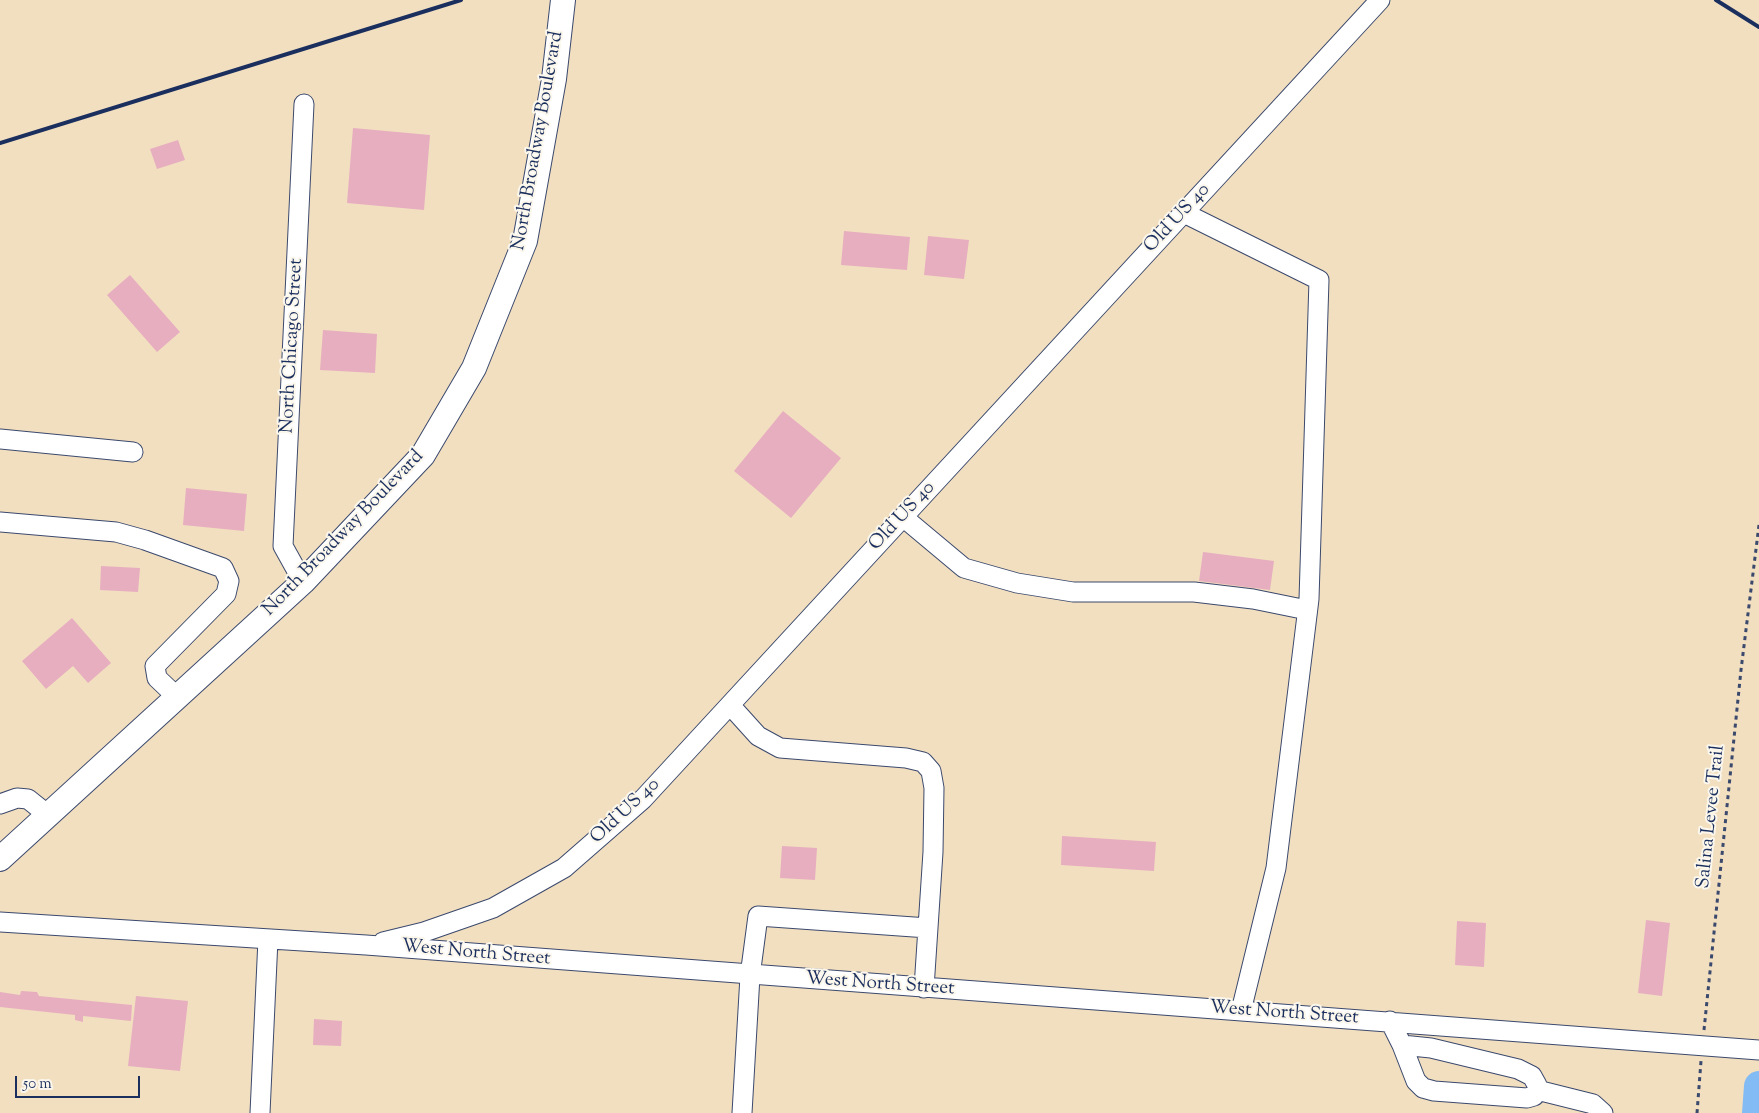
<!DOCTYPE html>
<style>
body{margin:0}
#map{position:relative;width:1759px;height:1113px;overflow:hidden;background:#f2dfc0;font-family:"Sorts Mill Goudy",serif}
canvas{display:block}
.scale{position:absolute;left:15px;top:1076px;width:125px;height:22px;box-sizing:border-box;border:2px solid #1b2f5e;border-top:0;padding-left:6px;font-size:15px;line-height:18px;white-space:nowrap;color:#1b2f5e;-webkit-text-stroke:4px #fbf7ec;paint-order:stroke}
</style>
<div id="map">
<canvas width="1759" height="1113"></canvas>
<div class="scale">50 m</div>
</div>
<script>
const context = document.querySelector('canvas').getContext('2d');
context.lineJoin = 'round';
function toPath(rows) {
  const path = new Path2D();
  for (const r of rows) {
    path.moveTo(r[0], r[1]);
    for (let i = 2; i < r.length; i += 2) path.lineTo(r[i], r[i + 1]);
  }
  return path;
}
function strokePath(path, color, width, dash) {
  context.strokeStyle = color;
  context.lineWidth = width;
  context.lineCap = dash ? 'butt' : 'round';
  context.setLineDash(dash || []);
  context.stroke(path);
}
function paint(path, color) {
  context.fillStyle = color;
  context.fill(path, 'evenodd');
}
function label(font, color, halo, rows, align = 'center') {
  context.font = font + ' "Sorts Mill Goudy",serif';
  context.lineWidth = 4;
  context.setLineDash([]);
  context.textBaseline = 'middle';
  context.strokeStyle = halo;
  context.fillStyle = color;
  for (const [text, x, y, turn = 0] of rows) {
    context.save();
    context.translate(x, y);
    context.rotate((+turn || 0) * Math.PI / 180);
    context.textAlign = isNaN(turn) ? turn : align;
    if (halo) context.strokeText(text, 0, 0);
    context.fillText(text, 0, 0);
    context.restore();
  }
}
strokePath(toPath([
 [1757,1113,1759,1086]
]), '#83bbf4', 30);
paint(toPath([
 [353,128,430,135,424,210,347,203],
 [178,140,185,160,157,169,150,149],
 [844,231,910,237,907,270,841,265],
 [928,236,969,240,964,279,924,275],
 [130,275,180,332,157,352,107,295],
 [323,330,377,334,375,373,320,370],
 [783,411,841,458,791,518,734,471],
 [186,488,247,494,244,531,183,525],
 [1203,552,1274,561,1270,590,1199,581],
 [101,566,140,568,138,592,100,590],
 [72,618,111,663,88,683,73,666,46,689,22,661],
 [1062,836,1156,842,1154,871,1061,865],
 [782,846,817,848,815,880,780,878],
 [1646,920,1670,923,1662,996,1638,993],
 [1457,921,1486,923,1484,967,1455,965],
 [21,991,37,992,39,996,132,1005,131,1021,83,1016,83,1022,75,1020,75,1015,0,1007,0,992,20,995],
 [136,996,188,1001,180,1071,128,1066],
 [314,1019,342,1021,341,1046,313,1045]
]), '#e7aebf');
const minor = toPath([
 [1184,213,1319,280,1309,599,1276,868,1241,1011],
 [0,439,133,452],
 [903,517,964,568,1017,583,1073,592,1194,592,1253,599,1307,610],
 [0,522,116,532,145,540,223,568,229,581,226,594,155,666,157,678,177,697],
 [303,582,283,546,304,104],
 [730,705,758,736,780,748,906,758,923,762,931,771,934,788,933,852,924,988],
 [0,804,17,798,28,799,48,815],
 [0,922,366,945,1759,1050],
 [383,942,424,932,493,908,564,868,643,799,1380,0],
 [1390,1021,1402,1045,1416,1081,1423,1088,1434,1091,1527,1098,1534,1096,1537,1090,1537,1085,1532,1076,1518,1069,1431,1048,1402,1045],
 [1537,1090,1593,1104,1603,1113],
 [260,1113,268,939],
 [742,1113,750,976,758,916,928,928]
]);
const major = toPath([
 [0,859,303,582,423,455,474,368,525,241,554,79,563,0]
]);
strokePath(minor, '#3b496d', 21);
strokePath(major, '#3b496d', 26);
strokePath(toPath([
 [1704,1030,1741,670,1759,525],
 [1697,1113,1701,1061]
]), '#3b496d', 3, [4, 4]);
strokePath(minor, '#fff', 19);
strokePath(major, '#fff', 24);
strokePath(toPath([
 [1716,0,1759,27],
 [0,143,461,0]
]), '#1b2f5e', 4);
label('19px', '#1b2f5e', '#fbf7ec', [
 ["North Broadway Boulevard",539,141,-80],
 ["Old US 40",1178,219,-47],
 ["North Chicago Street",293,346,-87],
 ["Old US 40",903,517,-47],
 ["North Broadway Boulevard",344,534,-46],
 ["Old US 40",626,812,-43],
 ["Salina Levee Trail",1712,817,-84],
 ["West North Street",476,954,5],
 ["West North Street",880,985,4],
 ["West North Street",1284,1014,4]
]);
</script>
